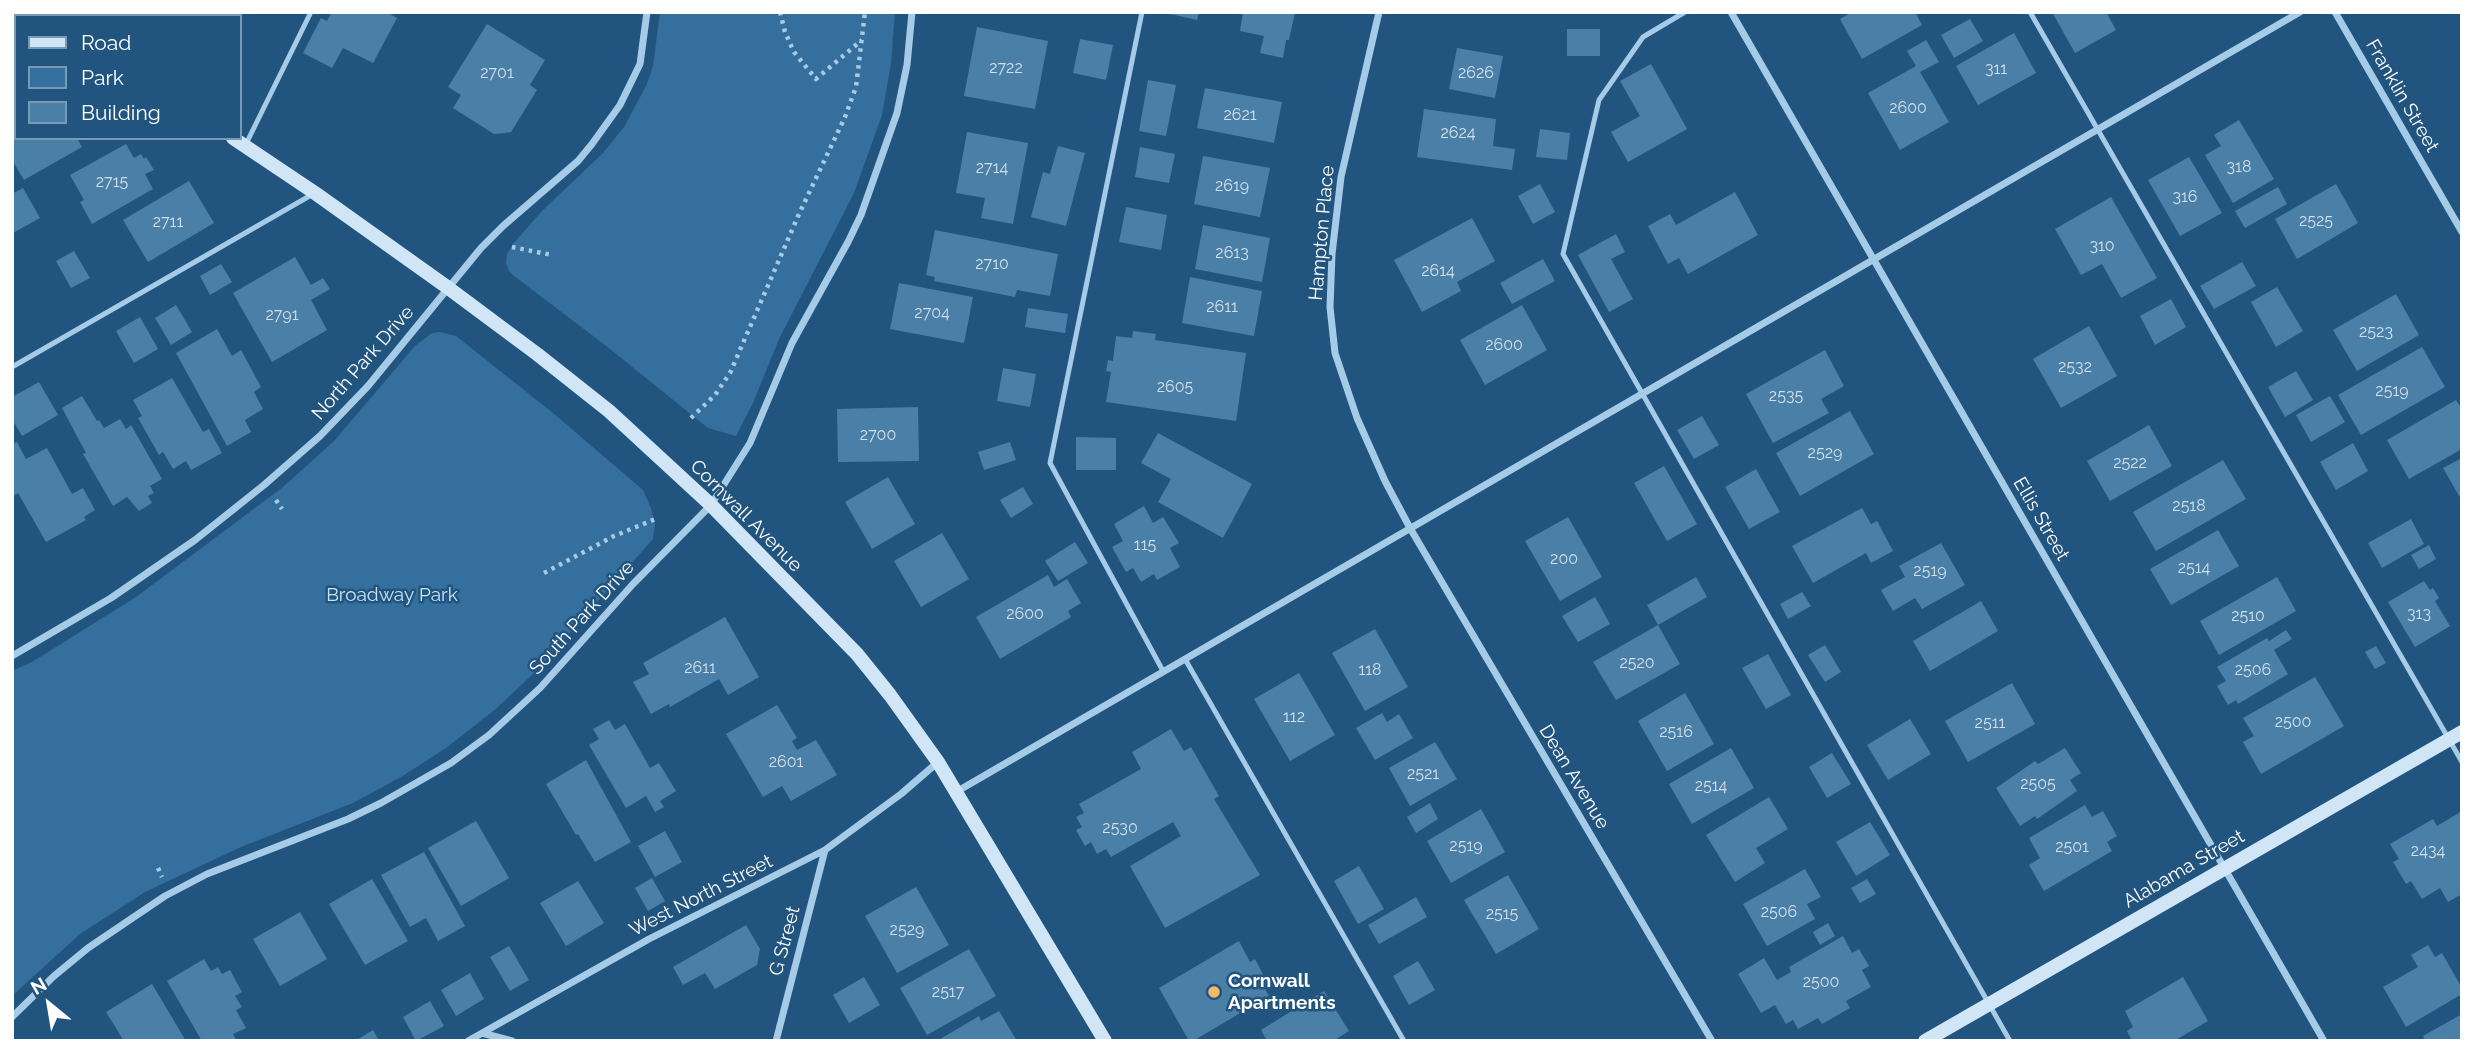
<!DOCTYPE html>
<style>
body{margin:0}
#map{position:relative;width:2474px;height:1053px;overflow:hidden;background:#21557f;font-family:Raleway,sans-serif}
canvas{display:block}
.frame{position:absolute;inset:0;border:14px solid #fff;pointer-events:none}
.legend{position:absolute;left:14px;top:14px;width:228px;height:126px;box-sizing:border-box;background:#21557f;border:2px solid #7a99b2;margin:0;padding:9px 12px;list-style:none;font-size:21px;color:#fff}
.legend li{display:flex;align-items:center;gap:14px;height:35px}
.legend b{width:35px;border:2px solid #7a99b2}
.north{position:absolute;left:14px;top:969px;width:70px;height:70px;-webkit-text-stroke:5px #21557f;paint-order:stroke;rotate:330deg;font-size:19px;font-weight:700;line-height:28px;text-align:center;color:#fff}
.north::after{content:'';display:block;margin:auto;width:24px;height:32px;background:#fff;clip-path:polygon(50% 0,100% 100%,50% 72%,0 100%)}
</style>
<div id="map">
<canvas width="2474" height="1053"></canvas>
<div class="frame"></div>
<ul class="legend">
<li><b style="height:9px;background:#d0e5f6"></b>Road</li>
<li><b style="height:19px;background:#356f9d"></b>Park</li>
<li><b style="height:19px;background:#4a7fa8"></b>Building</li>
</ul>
<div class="north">N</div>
</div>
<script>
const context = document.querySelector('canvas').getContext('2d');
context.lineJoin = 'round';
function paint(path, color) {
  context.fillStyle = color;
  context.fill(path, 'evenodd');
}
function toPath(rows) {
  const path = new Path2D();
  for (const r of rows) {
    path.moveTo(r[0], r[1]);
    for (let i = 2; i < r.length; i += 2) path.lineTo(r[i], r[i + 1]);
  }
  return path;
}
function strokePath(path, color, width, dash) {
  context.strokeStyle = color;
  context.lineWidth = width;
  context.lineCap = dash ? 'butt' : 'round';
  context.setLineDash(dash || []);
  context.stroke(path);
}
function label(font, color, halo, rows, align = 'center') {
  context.font = font + ' Raleway,sans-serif';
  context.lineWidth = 5;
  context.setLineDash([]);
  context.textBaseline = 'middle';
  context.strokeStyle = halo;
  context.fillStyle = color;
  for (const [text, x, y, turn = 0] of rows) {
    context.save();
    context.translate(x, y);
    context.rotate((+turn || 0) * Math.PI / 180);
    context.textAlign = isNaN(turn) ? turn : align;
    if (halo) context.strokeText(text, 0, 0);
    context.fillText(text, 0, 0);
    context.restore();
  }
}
paint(toPath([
 [660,12,895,12,891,63,882,115,854,193,779,339,753,403,736,436,708,428,605,345,514,276,509,271,506,263,507,254,513,244,541,212,603,153,624,127,646,86,653,66],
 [440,332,456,336,553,413,643,490,651,508,655,524,653,539,536,671,497,708,446,748,401,777,353,803,241,847,145,892,80,934,12,996,12,671,32,662,136,597,283,487,334,441,415,346,432,333]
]), '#356f9d');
paint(toPath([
 [332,12,386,12,397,18,373,63,343,48,332,68,303,53,321,18,327,21],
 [1162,12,1199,12,1197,20],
 [1243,12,1295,12,1289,40,1286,40,1283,58,1260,53,1264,36,1240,31],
 [1852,12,1915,12,1922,25,1862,59,1840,19],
 [2052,12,2106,12,2116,30,2075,53],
 [1970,19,1983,41,1954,58,1941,35],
 [487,24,545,60,530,85,537,90,511,132,505,133,494,134,453,108,461,95,448,87],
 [977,27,1048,41,1035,109,964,96],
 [1567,29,1600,29,1600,56,1567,56],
 [2014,33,2036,73,1978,105,1956,66],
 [1080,39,1113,45,1106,80,1073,73],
 [1926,40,1939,62,1920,72,1949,122,1900,150,1868,93,1916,66,1907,51],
 [1457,48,1503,56,1495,98,1449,89],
 [1651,64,1687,129,1628,162,1611,132,1640,116,1620,81],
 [1148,80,1176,85,1166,136,1139,131],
 [1205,88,1282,102,1274,143,1197,128],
 [1424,109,1496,119,1493,146,1515,149,1512,170,1417,157],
 [2239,120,2274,179,2233,203,2205,155,2221,146,2214,135],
 [16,128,16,138,77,138,82,147,24,180,12,160,12,130],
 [1540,129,1570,133,1567,160,1536,157],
 [967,132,1028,143,1013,224,981,218,985,198,956,193],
 [126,144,134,158,141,154,144,159,146,157,154,170,145,174,153,189,92,224,80,202,84,200,70,175],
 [1058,146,1085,153,1066,226,1031,217,1043,172,1050,174],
 [1140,147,1175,154,1169,183,1135,177],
 [1203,156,1270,168,1260,217,1194,204],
 [2189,157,2222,213,2180,236,2148,180],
 [189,181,214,223,148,262,123,220],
 [1540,184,1555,212,1533,224,1518,196],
 [2336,184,2358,223,2297,259,2275,219],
 [2278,187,2287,204,2245,228,2235,211],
 [23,188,40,218,13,233,12,194],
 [1735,192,1758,235,1688,274,1679,258,1668,264,1648,226,1670,214,1676,225],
 [2111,197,2157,278,2121,298,2102,264,2081,275,2055,229],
 [1126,207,1167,215,1161,250,1119,242],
 [1472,218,1495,261,1457,282,1461,291,1422,312,1394,260],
 [1203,225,1270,238,1262,282,1195,269],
 [935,230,1058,254,1050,296,1017,290,1015,297,934,281,935,277,926,275],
 [1616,234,1625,252,1611,259,1633,299,1609,312,1578,255],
 [74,251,90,278,71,288,56,261],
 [295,257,311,285,323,278,330,289,311,300,327,330,272,362,233,293],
 [1543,259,1555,281,1512,304,1500,283],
 [2242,262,2256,286,2214,309,2200,286],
 [221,264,232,282,210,295,200,276],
 [1190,277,1262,291,1254,336,1182,323],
 [899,283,973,297,964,343,890,329],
 [2277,287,2303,331,2276,347,2251,302],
 [2396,294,2419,335,2357,371,2333,330],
 [2171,299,2186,327,2155,345,2140,316],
 [176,305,192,332,171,345,155,318],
 [1522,305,1547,350,1485,385,1460,340],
 [1028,308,1068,314,1065,333,1025,327],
 [140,317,158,349,134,363,116,331],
 [2089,326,2117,376,2061,408,2033,359],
 [217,329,232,356,241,350,261,387,254,392,263,409,245,420,251,432,227,446,176,353],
 [1133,331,1156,334,1155,340,1246,353,1236,421,1106,402,1111,372,1106,371,1108,360,1113,361,1116,336,1132,338],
 [2422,347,2445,387,2361,435,2338,395],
 [1825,350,1844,386,1821,399,1829,413,1773,443,1746,394],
 [1003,368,1036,374,1030,407,997,401],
 [2296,371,2313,400,2285,417,2268,387],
 [172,378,203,432,209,429,222,453,191,470,186,461,173,469,163,452,159,455,138,418,142,416,133,400],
 [39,382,58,415,22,436,12,419,12,397],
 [82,396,97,421,99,420,104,428,120,419,126,429,131,425,162,479,150,486,154,493,148,496,152,503,139,511,127,497,113,506,83,454,86,453,62,408],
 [2330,396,2345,422,2311,442,2296,415],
 [2456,400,2462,409,2462,449,2409,479,2387,440],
 [918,407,919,461,838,462,837,409],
 [1850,411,1874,454,1800,496,1776,453],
 [1702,416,1719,445,1694,459,1677,430],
 [2149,425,2172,466,2110,501,2087,461],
 [1158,433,1252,484,1223,538,1158,502,1171,479,1141,463],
 [1076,437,1116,438,1116,470,1076,470],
 [17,442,26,459,47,448,72,494,83,488,95,510,84,517,86,520,46,542,18,493,12,497,12,444],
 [1010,442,1016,460,984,470,978,452],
 [2353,443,2368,471,2336,490,2320,462],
 [2462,458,2462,501,2443,468],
 [2223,460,2246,499,2156,551,2133,512],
 [1664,466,1697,524,1667,541,1634,483],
 [1756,469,1780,512,1749,529,1725,487],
 [888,477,915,524,872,549,845,502],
 [1023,487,1033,504,1011,518,1000,500],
 [1144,506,1153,523,1163,517,1179,543,1170,548,1180,567,1157,580,1154,574,1141,582,1133,568,1126,572,1112,547,1123,541,1114,524],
 [1862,508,1871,524,1877,521,1893,551,1871,563,1866,553,1813,583,1792,546],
 [1568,517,1602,577,1560,601,1525,541],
 [2411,519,2424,544,2382,568,2368,543],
 [2218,530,2239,566,2171,605,2150,569],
 [942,533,969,579,921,607,894,561],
 [1075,542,1088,563,1058,581,1045,561],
 [1941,543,1965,585,1922,609,1915,598,1893,611,1881,590,1905,577,1899,566],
 [2429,545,2436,559,2419,569,2411,555],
 [1048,575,1054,587,1067,579,1081,603,1068,611,1071,617,1000,659,976,617],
 [1696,577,1707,597,1658,625,1647,605],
 [2277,577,2296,611,2219,655,2200,621],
 [2424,581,2430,590,2433,588,2439,598,2435,601,2450,626,2415,647,2388,602],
 [1802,592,1811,606,1788,619,1780,604],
 [1595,597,1610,624,1578,642,1562,616],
 [1981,601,1998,631,1930,671,1913,641],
 [725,617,759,677,728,695,719,679,670,707,669,704,651,714,633,682,649,674,643,663],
 [1658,625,1680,664,1616,700,1593,662],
 [1375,629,1408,687,1365,711,1332,653],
 [2286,630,2292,639,2274,650,2288,674,2238,704,2236,700,2228,705,2217,686,2226,681,2217,667,2267,638,2269,641],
 [1825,645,1841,672,1825,682,1808,655],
 [2376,646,2386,663,2375,669,2365,652],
 [1768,654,1791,695,1766,709,1742,668],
 [1299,673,1335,735,1290,761,1254,699],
 [2315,677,2344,726,2261,774,2243,742,2254,736,2243,718],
 [2012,683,2035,724,1968,762,1945,721],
 [1685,693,1714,744,1667,771,1638,721],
 [777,705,797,738,792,741,797,750,816,740,837,775,791,801,782,786,763,797,726,734],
 [1382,713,1387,722,1399,714,1413,738,1375,760,1356,728],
 [1910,719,1931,754,1888,780,1867,745],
 [609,720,615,730,625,724,650,768,659,763,676,791,660,801,664,807,655,812,646,796,626,808,589,745,599,739,593,729],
 [1171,729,1184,751,1191,747,1219,796,1214,799,1260,875,1165,928,1130,866,1181,836,1173,822,1111,857,1106,849,1097,854,1091,842,1085,846,1076,830,1082,827,1076,817,1084,813,1079,804,1141,769,1132,752],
 [1435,742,1457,779,1410,806,1389,768],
 [1731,748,1754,788,1692,824,1669,784],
 [2065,748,2081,773,2070,780,2077,791,2037,819,2035,816,2020,826,1996,788,2035,761,2038,764],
 [1832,753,1851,784,1827,798,1809,767],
 [586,760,631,842,595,862,578,834,576,835,546,784],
 [1769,797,1788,829,1756,848,1765,863,1735,882,1706,835],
 [1430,803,1438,819,1416,833,1407,817],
 [2085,805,2092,817,2103,811,2117,836,2107,842,2112,851,2044,891,2029,865,2040,858,2029,838],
 [1481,809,1505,852,1451,883,1427,841],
 [2462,811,2462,894,2448,902,2440,888,2422,899,2411,881,2406,884,2393,862,2399,859,2390,844,2433,819,2437,826],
 [476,821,509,878,461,906,428,848],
 [1870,822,1890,855,1856,876,1836,842],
 [665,831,682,862,655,877,638,846],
 [424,852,465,926,438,941,426,918,410,927,381,875],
 [1359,866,1384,909,1358,924,1334,881],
 [1805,869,1821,897,1807,904,1815,919,1767,946,1743,904],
 [1508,875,1539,929,1496,954,1464,900],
 [652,878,665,901,648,911,635,888],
 [372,879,408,941,365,965,329,904],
 [1867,879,1876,894,1860,903,1851,888],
 [578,881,604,923,566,946,540,903],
 [916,887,949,945,897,973,865,916],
 [1416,897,1427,917,1379,944,1368,925],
 [300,912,327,959,280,986,253,939],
 [1828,923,1835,936,1820,945,1813,932],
 [746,925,760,949,757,965,715,989,705,973,683,985,673,967],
 [1843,936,1852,953,1859,949,1869,966,1862,970,1871,987,1846,1001,1850,1008,1822,1024,1818,1018,1798,1029,1793,1020,1786,1024,1775,1005,1761,1013,1738,974,1764,958,1777,980,1791,972,1789,967],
 [1239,941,1250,962,1255,959,1268,984,1264,987,1269,996,1193,1041,1189,1041,1159,988],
 [2428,945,2435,957,2442,953,2462,988,2462,994,2406,1027,2383,987,2418,967,2411,955],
 [509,946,529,980,510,991,490,957],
 [969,949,996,996,927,1035,900,988],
 [204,959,211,971,218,967,222,974,230,970,242,992,235,996,242,1007,236,1010,246,1028,233,1034,237,1041,202,1041,167,981],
 [1418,961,1435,990,1409,1005,1393,976],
 [470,973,484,999,456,1016,441,990],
 [864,977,880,1005,849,1023,833,995],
 [2183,977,2208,1021,2174,1041,2132,1041,2127,1031,2133,1027,2125,1011],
 [152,984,186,1041,124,1041,106,1012],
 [1324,991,1349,1031,1333,1041,1267,1041,1261,1030],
 [430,1001,444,1026,416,1041,403,1017],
 [999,1011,1017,1041,937,1041,979,1016,981,1021],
 [2462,1014,2462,1041,2425,1041,2423,1036],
 [373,1030,379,1041,355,1041]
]), '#4a7fa8');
strokePath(toPath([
 [780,12,785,32,794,52,816,79,862,40],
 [512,247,552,255],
 [691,418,715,395,730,373,799,214,845,117,856,87,865,12],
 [276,500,282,509],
 [544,573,614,536,658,518],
 [158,868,162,877]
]), '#a6cbe7', 4.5, [3.5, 5]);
strokePath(toPath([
 [1142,12,1050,463,1163,671],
 [1685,12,1643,37,1599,100,1563,254,2010,1041],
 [2030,12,2462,762],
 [245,146,311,12],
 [12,367,313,194],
 [1185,659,1404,1041]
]), '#a6cbe7', 5);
strokePath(toPath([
 [1379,12,1341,177,1332,254,1330,307,1335,353,1357,418,1385,481,1410,528,1712,1041],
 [1731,12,2324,1041],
 [2335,12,2462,232],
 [12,656,111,598,195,540,264,485,320,436,368,386,481,248,503,226,578,161,592,144,620,105,640,64,647,12],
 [956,792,2300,12],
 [12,1017,54,976,88,948,165,896,207,874,348,819,381,803,451,763,489,735,540,688,633,584,711,505,750,443,792,343,848,242,861,215,897,113,907,65,912,12],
 [482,1033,512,1041],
 [468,1041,649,939,825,850,901,794,938,762],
 [776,1041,825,850]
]), '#a6cbe7', 7);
strokePath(toPath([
 [27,12,33,16],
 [233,138,315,193,447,287,537,354,609,411,711,505,857,654,890,695,938,762,1105,1041],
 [1925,1041,2462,732]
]), '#d0e5f6', 14);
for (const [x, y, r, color] of [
 [1214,992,7,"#f3bb68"]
]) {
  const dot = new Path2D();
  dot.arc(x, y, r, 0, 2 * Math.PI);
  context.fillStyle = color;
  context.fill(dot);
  strokePath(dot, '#21557f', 2.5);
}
label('16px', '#d2dfe9', null, [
 ["2722",1006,68],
 ["311",1996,69],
 ["2701",497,73],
 ["2626",1476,73],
 ["2600",1908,108],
 ["2621",1240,115],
 ["2624",1458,133],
 ["318",2239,167],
 ["2714",992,168],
 ["2715",112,182],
 ["2619",1232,186],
 ["316",2185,197],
 ["2525",2316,221],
 ["2711",168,222],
 ["310",2102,246],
 ["2613",1232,253],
 ["2710",992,264],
 ["2614",1438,271],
 ["2611",1222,307],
 ["2704",932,313],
 ["2791",282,315],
 ["2523",2376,332],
 ["2600",1504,345],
 ["2532",2075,367],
 ["2605",1175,387],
 ["2519",2392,391],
 ["2535",1786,396],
 ["2700",878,435],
 ["2529",1825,453],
 ["2522",2130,463],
 ["2518",2189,506],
 ["115",1145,545],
 ["200",1564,559],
 ["2514",2194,568],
 ["2519",1930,571],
 ["2600",1025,614],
 ["313",2419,614],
 ["2510",2248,616],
 ["2520",1637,663],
 ["2611",700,668],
 ["118",1370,670],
 ["2506",2253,670],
 ["112",1294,717],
 ["2500",2293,722],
 ["2511",1990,723],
 ["2516",1676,732],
 ["2601",786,762],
 ["2521",1423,774],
 ["2505",2038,784],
 ["2514",1711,786],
 ["2530",1120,828],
 ["2519",1466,846],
 ["2501",2072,847],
 ["2434",2428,851],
 ["2506",1779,912],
 ["2515",1502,914],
 ["2529",907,930],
 ["2500",1821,982],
 ["2517",948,992]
]);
label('19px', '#fff', '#21557f', [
 ["Franklin Street",2402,96,60],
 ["Hampton Place",1322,233,-85],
 ["North Park Drive",363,363,-49],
 ["Cornwall Avenue",746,516,45],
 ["Ellis Street",2041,519,60],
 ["South Park Drive",582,618,-48],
 ["Dean Avenue",1574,777,59],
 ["Alabama Street",2184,869,-30],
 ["West North Street",701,896,-27],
 ["G Street",785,941,-75]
]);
label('19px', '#cae3f5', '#21557f', [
 ["Broadway Park",392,595]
]);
label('bold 19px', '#fff', '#21557f', [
 ["Cornwall",1228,981],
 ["Apartments",1228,1003]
], 'left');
</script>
